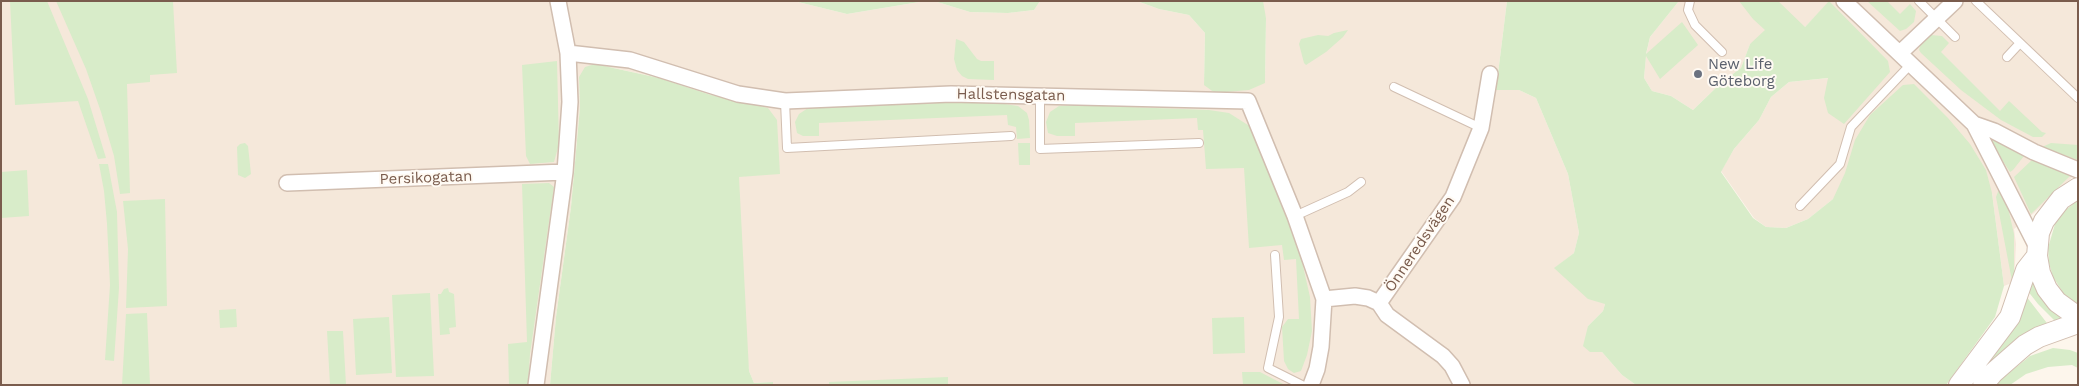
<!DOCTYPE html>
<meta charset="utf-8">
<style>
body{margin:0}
#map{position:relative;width:2079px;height:386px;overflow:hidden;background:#fdf6ec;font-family:"Work Sans",sans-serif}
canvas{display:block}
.frame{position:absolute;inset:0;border:2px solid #7a5c4d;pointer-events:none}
</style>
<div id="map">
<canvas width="2079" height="386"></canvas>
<div class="frame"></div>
</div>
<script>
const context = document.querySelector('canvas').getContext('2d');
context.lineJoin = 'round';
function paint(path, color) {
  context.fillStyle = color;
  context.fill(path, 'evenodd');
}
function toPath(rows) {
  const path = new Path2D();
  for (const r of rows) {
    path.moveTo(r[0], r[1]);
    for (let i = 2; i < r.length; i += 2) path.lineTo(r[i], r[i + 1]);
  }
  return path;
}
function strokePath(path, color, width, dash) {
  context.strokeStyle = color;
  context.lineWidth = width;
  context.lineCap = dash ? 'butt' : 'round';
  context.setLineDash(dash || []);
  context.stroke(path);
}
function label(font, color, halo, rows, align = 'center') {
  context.font = font + ' "Work Sans",sans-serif';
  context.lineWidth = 4;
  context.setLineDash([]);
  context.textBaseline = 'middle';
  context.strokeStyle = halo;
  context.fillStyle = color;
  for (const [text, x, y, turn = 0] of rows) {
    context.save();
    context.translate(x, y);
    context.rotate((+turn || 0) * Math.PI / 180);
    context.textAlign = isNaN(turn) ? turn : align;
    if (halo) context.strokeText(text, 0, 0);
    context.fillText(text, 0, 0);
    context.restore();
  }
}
paint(toPath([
 [1,1,794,1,847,14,925,1,934,1,970,12,1008,13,1034,10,1040,1,1137,1,1159,9,1189,15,1205,33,1204,85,1265,83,1266,18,1262,6,1263,1,1507,1,1496,90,1519,90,1536,98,1568,174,1579,233,1574,253,1555,268,1605,304,1603,311,1588,326,1590,352,1602,352,1622,375,1636,385,773,385,773,382,754,383,749,371,711,95,659,78,614,68,579,77,580,107,571,207,556,317,550,385,1,385],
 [1679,1,2078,1,2078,172,2034,213,2014,229,2016,244,2014,282,2004,286,1992,193,1833,199,1808,219,1786,228,1766,227,1754,218,1721,171,1734,149,1759,120,1771,97,1789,82,1829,78,1829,2,1805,27,1750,44,1741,68,1722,82,1693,110,1671,96,1652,91,1644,78,1646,55,1650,37]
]), '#f5e8da');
paint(toPath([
 [10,1,47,1,88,99,106,158,98,159,78,101,15,105],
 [56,1,173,1,177,73,150,75,150,82,127,84,130,193,120,194,114,156,101,112,86,69],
 [794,1,925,1,847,14],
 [934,1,1040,1,1034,10,1008,13,970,12],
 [1137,1,1263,1,1266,18,1265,83,1249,90,1215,93,1204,85,1205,33,1189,15,1159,9],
 [1507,1,1679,1,1650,37,1646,54,1682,22,1698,45,1660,79,1646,56,1644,78,1652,91,1671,96,1693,110,1722,82,1741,68,1750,44,1765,30,1753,19,1739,1,1778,1,1805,27,1829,1,1888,61,1890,72,1844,124,1828,113,1824,98,1828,78,1789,82,1771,97,1759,120,1734,149,1721,172,1753,218,1766,227,1786,228,1808,219,1833,199,1845,173,1855,140,1870,115,1903,85,1914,84,1948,118,1970,144,1986,170,1992,193,2004,286,1995,317,1946,385,1636,385,1622,375,1602,352,1590,352,1583,346,1588,326,1603,311,1605,304,1588,299,1554,268,1574,253,1579,233,1568,174,1536,98,1519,90,1496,90],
 [1867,1,1887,1,1900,14,1910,4,1916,11,1914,22,1906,29,1900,31],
 [1348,30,1343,37,1326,52,1306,65,1304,63,1299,44,1301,39,1318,35,1328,36,1334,33],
 [1931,35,1942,36,1949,43,1941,52,2000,111,2009,101,2042,132,2046,133,2042,137,2033,137,2001,120,1961,90,1921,53,1919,50,1921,42],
 [956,39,964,42,977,59,981,61,994,61,994,80,968,79,962,76,957,70,954,59],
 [557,61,559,144,554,162,530,164,526,156,522,65],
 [595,64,659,78,711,95,768,108,777,120,780,174,739,177,749,371,754,383,773,382,773,385,550,385,556,317,571,207,580,107,579,77,585,67],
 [985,101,1018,106,1027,113,1029,120,1030,138,1017,139,1016,127,1008,125,1007,115,819,123,819,136,803,136,797,133,795,122,799,114,808,108],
 [1075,105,1209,110,1229,113,1251,127,1262,148,1301,257,1310,297,1312,331,1307,355,1301,371,1294,373,1288,369,1284,361,1282,327,1288,319,1299,319,1296,259,1284,260,1282,245,1249,248,1244,168,1206,169,1203,130,1198,130,1197,118,1075,123,1075,136,1057,136,1048,133,1046,122,1050,112,1059,106],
 [1985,133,2024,156,2013,170,2010,172],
 [245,143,248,146,251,174,245,178,238,175,237,147,240,144],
 [1018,143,1030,143,1030,165,1019,165],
 [2051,143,2078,145,2078,160,2042,147],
 [2032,160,2067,173,2070,176,2031,214,2014,177],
 [99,164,108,164,117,212,119,288,114,361,105,360,110,285,107,224,104,191],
 [27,170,29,216,1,218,1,172],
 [549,183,554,187,530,354,528,385,509,385,508,344,527,342,522,184],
 [1999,189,2001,189,2006,199,2014,234,2014,278,2012,281,1996,197],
 [165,199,167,306,126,308,128,249,123,201],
 [2078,200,2078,305,2064,294,2053,277,2049,263,2048,248,2055,224,2063,212],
 [2030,283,2033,283,2063,321,2055,321,2038,304,2027,290],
 [448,288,449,292,454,294,456,327,449,328,450,334,440,335,438,294,441,294,444,289],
 [430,293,434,376,396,377,392,295],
 [2026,296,2050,327,1992,361,1989,360],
 [236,309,237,327,220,328,219,310],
 [147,313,150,385,122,385,126,314],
 [389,317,392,373,356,375,353,319],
 [1244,317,1245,353,1213,354,1212,318],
 [327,331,343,331,346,385,330,385],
 [2053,348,2070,350,2078,353,2078,368,2072,365,2048,367,2026,374,2010,385,1994,385,2030,356],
 [1242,372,1260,372,1285,385,1243,385],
 [948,377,948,385,829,385,829,382]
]), '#d8ecc9');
const service = toPath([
 [1690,1,1688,10,1695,25,1722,52],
 [1919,1,1955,37],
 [1976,1,2078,98],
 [2007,57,2020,43],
 [1394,87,1481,128],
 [1040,96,1040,149,1199,143],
 [785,101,787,148,1011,136],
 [1800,206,1840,164,1851,127,1911,64],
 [1295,216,1348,192,1361,182],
 [1275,255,1279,317,1268,368,1302,385]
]);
const minor = toPath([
 [1844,1,1974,124,2037,247],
 [568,53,630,60,738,94,785,101,951,94,1248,101,1295,216,1324,299],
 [1900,53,1955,1],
 [1974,124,1994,131,2034,152,2078,170],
 [287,183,565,172],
 [1379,303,1387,315,1443,356,1452,366,1462,385],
 [536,385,565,172,570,102,568,53,558,1],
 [1311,385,1317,369,1321,347,1324,299,1355,296,1368,298,1379,303,1453,197,1481,128,1490,74]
]);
const tertiary = toPath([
 [2078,188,2061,199,2044,221,2039,233,2037,256,2040,273,2047,289,2057,302,2078,317],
 [1959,385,2010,317,2026,270,2037,256],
 [1983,385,1993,373,2025,345,2039,337,2078,323]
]);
strokePath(service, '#d1beb0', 10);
strokePath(minor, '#d1beb0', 18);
strokePath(tertiary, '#d1beb0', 22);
strokePath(service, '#fff', 8);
strokePath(minor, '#fff', 15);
strokePath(tertiary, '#fff', 20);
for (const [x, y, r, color] of [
 [1698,74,5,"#6b7280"]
]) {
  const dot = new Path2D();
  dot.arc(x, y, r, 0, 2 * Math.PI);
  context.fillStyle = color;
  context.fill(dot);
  strokePath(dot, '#fffaf3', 2);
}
label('15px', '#5b616d', '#fffaf3', [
 ["New Life",1708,65],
 ["Göteborg",1708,82]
], 'left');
label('15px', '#7a5c4d', '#fffaf3', [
 ["Hallstensgatan",1011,95,1],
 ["Persikogatan",426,178,-2],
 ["Önneredsvägen",1420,244,-56]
]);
</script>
